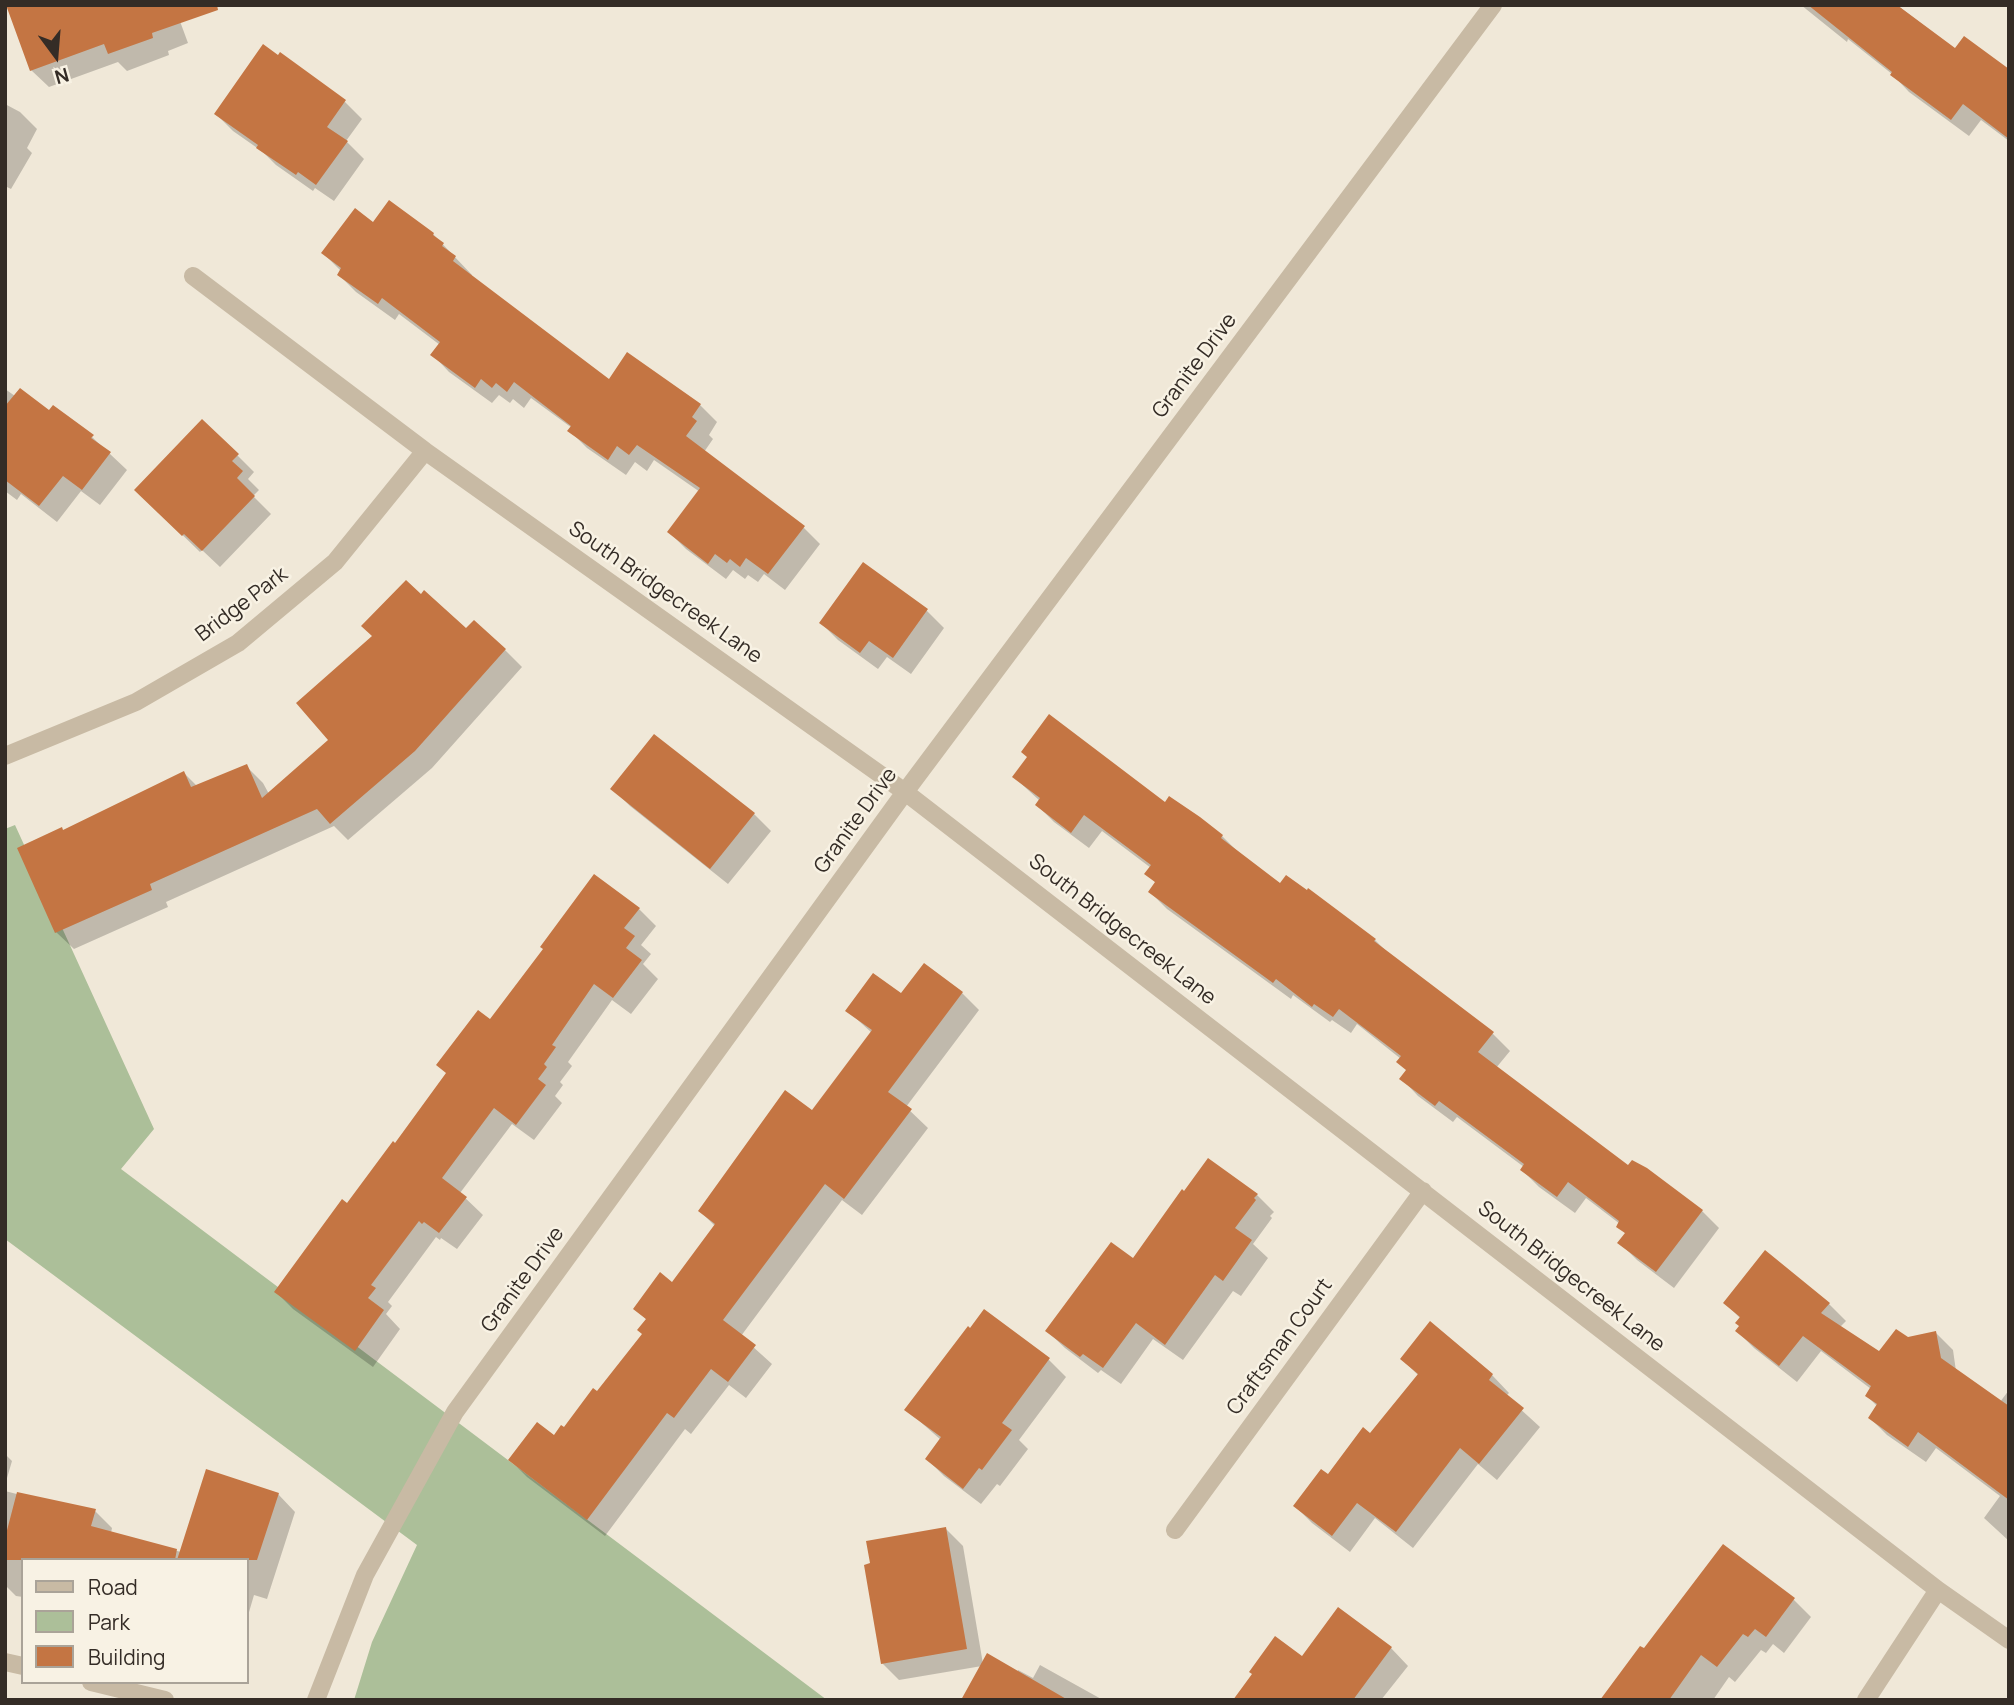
<!DOCTYPE html>
<style>
body{margin:0}
#map{position:relative;width:2014px;height:1705px;overflow:hidden;background:#f0e8d8;font-family:Manrope,sans-serif}
canvas{display:block}
.frame{position:absolute;inset:0;border:7px solid #342c26;pointer-events:none}
.legend{position:absolute;left:21px;top:1558px;width:228px;height:126px;box-sizing:border-box;background:#f8f2e4;border:2px solid #aaa398;margin:0;padding:9px 12px;list-style:none;font-size:21px;color:#342c26}
.legend li{display:flex;align-items:center;gap:14px;height:35px}
.legend b{width:35px;border:2px solid #aaa398}
.north{position:absolute;left:21px;top:21px;width:70px;height:70px;-webkit-text-stroke:5px #f8f2e4;paint-order:stroke;rotate:164deg;font-size:19px;font-weight:700;line-height:28px;text-align:center;color:#342c26}
.north::after{content:'';display:block;margin:auto;width:24px;height:32px;background:#342c26;clip-path:polygon(50% 0,100% 100%,50% 72%,0 100%)}
</style>
<div id="map">
<canvas width="2014" height="1705"></canvas>
<div class="frame"></div>
<ul class="legend">
<li><b style="height:9px;background:#c8baa4"></b>Road</li>
<li><b style="height:19px;background:#acbf99"></b>Park</li>
<li><b style="height:19px;background:#c47543"></b>Building</li>
</ul>
<div class="north">N</div>
</div>
<script>
const context = document.querySelector('canvas').getContext('2d');
context.lineJoin = 'round';
function paint(path, color) {
  context.fillStyle = color;
  context.fill(path, 'evenodd');
}
function toPath(rows) {
  const path = new Path2D();
  for (const r of rows) {
    path.moveTo(r[0], r[1]);
    for (let i = 2; i < r.length; i += 2) path.lineTo(r[i], r[i + 1]);
  }
  return path;
}
function strokePath(path, color, width, dash) {
  context.strokeStyle = color;
  context.lineWidth = width;
  context.lineCap = dash ? 'butt' : 'round';
  context.setLineDash(dash || []);
  context.stroke(path);
}
function label(font, color, halo, rows, align = 'center') {
  context.font = font + ' Manrope,sans-serif';
  context.lineWidth = 5;
  context.setLineDash([]);
  context.textBaseline = 'middle';
  context.strokeStyle = halo;
  context.fillStyle = color;
  for (const [text, x, y, turn = 0] of rows) {
    context.save();
    context.translate(x, y);
    context.rotate((+turn || 0) * Math.PI / 180);
    context.textAlign = isNaN(turn) ? turn : align;
    if (halo) context.strokeText(text, 0, 0);
    context.fillText(text, 0, 0);
    context.restore();
  }
}
paint(toPath([
 [15,825,154,1129,121,1169,827,1700,354,1700,372,1642,417,1545,5,1239,5,829]
]), '#acbf99');
paint(toPath([
 [174,5,188,43,168,51,169,55,127,71,118,62,49,87,31,70],
 [1801,5,1897,5,1956,50,2009,72,2009,141,1981,120,1969,136,1909,92,1892,74,1848,39,1847,42],
 [345,102,362,119,346,141,364,159,334,201,315,188,313,191,276,165,263,152,233,131,216,114],
 [5,104,20,112,37,129,27,148,32,153,11,189,5,186],
 [374,224,433,234,472,275,470,277,609,381,700,405,717,422,709,435,713,439,704,452,803,527,820,544,785,590,764,574,758,582,748,575,745,579,733,570,726,579,686,549,669,532,700,492,654,460,647,471,635,462,626,475,587,448,570,431,572,428,531,398,524,408,513,399,510,403,499,395,492,403,449,372,433,355,440,345,399,314,395,320,356,292,339,275,341,271,323,253],
 [5,389,15,396,50,412,92,437,127,470,100,505,81,491,57,522,21,494,17,500,5,491],
 [237,455,254,472,248,479,259,490,253,496,271,514,220,567,202,550,200,552,136,490],
 [864,564,927,611,944,628,911,674,887,657,878,669,838,640,821,623],
 [467,630,505,650,522,667,432,768,348,840,334,826,166,902,168,907,74,949,56,932,64,831,184,773,197,786,246,766,263,783,269,794],
 [1014,777,1165,804,1222,836,1239,853,1281,885,1375,940,1389,954,1493,1034,1510,1051,1496,1068,1628,1167,1702,1211,1719,1228,1674,1288,1637,1260,1620,1243,1626,1234,1618,1226,1620,1224,1586,1198,1575,1213,1539,1187,1522,1170,1524,1167,1457,1117,1453,1122,1418,1096,1401,1078,1407,1071,1401,1059,1357,1024,1351,1033,1332,1020,1330,1022,1293,995,1291,999,1167,909,1150,892,1156,883,1147,874,1151,868,1102,831,1089,848,1054,822,1037,805,1040,801],
 [613,789,754,814,771,831,728,884,630,806],
 [639,909,656,926,641,945,651,954,643,964,658,979,631,1014,612,1000,568,1062,572,1066,560,1082,563,1085,555,1096,562,1103,534,1140,512,1124,460,1193,483,1215,457,1249,441,1238,440,1240,436,1237,388,1302,392,1306,386,1314,400,1329,373,1367,293,1309,276,1292,396,1146,491,1021],
 [925,965,962,993,979,1010,906,1107,928,1128,862,1215,842,1200,741,1336,772,1364,746,1398,729,1385,691,1434,685,1429,605,1536,527,1477,510,1460,554,1437,598,1394,644,1334,647,1320,635,1309,673,1284,715,1226,700,1211,812,1113,872,1033,848,1011,901,996],
 [1208,1161,1257,1195,1274,1212,1270,1216,1272,1218,1253,1244,1268,1258,1241,1296,1233,1291,1183,1360,1153,1339,1121,1384,1101,1370,1098,1373,1065,1348,1047,1331,1133,1260],
 [1725,1303,1829,1304,1846,1321,1840,1327,1880,1353,1907,1339,1936,1333,1953,1350,1956,1371,2000,1402,2009,1390,2009,1541,1984,1518,2000,1496,1936,1448,1926,1462,1887,1435,1870,1418,1878,1407,1867,1396,1871,1389,1821,1351,1797,1382,1754,1348,1737,1331,1741,1326,1741,1319],
 [1430,1324,1492,1375,1509,1393,1506,1396,1540,1427,1497,1480,1478,1464,1413,1548,1375,1518,1350,1552,1312,1523,1295,1506,1370,1435,1419,1376,1402,1359],
 [1048,1359,1066,1377,1019,1440,1028,1449,1000,1486,997,1484,981,1504,944,1476,927,1459,941,1440,907,1410],
 [5,1454,12,1461,5,1485],
 [5,1491,56,1504,95,1511,112,1528,111,1533,181,1552,278,1494,295,1512,267,1599,254,1595,247,1619,247,1560,23,1560,23,1597,16,1596,5,1585],
 [946,1529,963,1546,983,1664,1017,1673,1018,1670,1033,1678,1040,1665,1103,1700,963,1700,982,1666,899,1680,882,1663],
 [1724,1546,1794,1600,1811,1617,1784,1653,1773,1644,1766,1653,1761,1650,1735,1682,1729,1677,1713,1700,1603,1700,1644,1651],
 [1338,1610,1391,1648,1408,1666,1381,1700,1248,1700,1303,1658]
]), '#0003');
paint(toPath([
 [6,5,217,5,218,10,152,33,153,38,108,54,104,44,30,71],
 [1808,5,1897,5,1955,48,1964,36,2009,69,2009,139,1963,104,1951,120,1890,75,1892,72],
 [263,44,278,55,280,52,346,100,327,127,348,141,316,185,298,172,296,175,256,148,258,145,214,114],
 [389,200,434,233,433,235,444,243,442,246,456,256,453,261,609,379,627,352,701,404,692,417,697,421,686,436,805,526,768,574,746,558,740,567,730,559,727,563,715,554,708,564,667,532,700,488,637,445,629,455,617,446,608,460,567,431,571,426,514,382,507,392,496,383,492,388,481,379,475,388,430,355,440,342,382,298,378,304,337,275,341,268,321,253,355,208,373,222],
 [20,388,49,410,53,405,94,435,91,438,111,452,82,490,63,476,39,506,5,480,5,406],
 [202,419,239,454,232,461,243,471,237,478,255,496,202,551,184,534,182,536,134,490],
 [863,562,928,609,893,658,869,641,860,653,819,623],
 [406,580,421,594,424,590,466,628,474,620,506,649,415,751,330,824,317,809,150,884,152,890,55,933,17,848,62,827,63,830,184,771,191,787,247,764,262,798,328,740,296,703,372,636,361,626],
 [1049,714,1165,802,1169,796,1200,817,1223,835,1221,838,1280,883,1286,875,1307,890,1308,888,1376,939,1374,941,1494,1032,1478,1052,1628,1165,1632,1160,1647,1168,1703,1210,1656,1272,1617,1243,1625,1233,1616,1227,1619,1221,1568,1182,1557,1197,1520,1170,1524,1164,1439,1101,1435,1106,1399,1079,1406,1070,1396,1062,1401,1056,1339,1009,1333,1017,1314,1004,1312,1007,1276,979,1273,983,1148,892,1155,882,1144,874,1151,865,1084,815,1071,833,1035,805,1040,798,1012,777,1027,757,1021,752],
 [654,734,755,813,710,869,610,789],
 [594,874,640,908,624,928,635,936,626,948,642,960,613,998,594,984,552,1045,556,1047,544,1064,547,1067,538,1079,546,1085,516,1125,494,1108,442,1178,467,1197,439,1233,424,1222,422,1224,419,1221,371,1285,376,1288,368,1298,384,1310,355,1351,274,1292,342,1199,347,1203,393,1141,395,1143,446,1073,436,1065,478,1010,490,1019,543,949,540,947],
 [924,963,963,992,888,1092,912,1109,844,1199,825,1184,723,1320,756,1345,728,1382,711,1369,674,1418,667,1413,587,1520,508,1460,537,1422,554,1435,561,1425,564,1427,593,1388,597,1391,642,1334,637,1330,646,1319,633,1309,660,1272,672,1282,715,1224,698,1211,785,1090,812,1110,872,1030,845,1011,873,973,901,993],
 [1208,1158,1258,1194,1254,1198,1256,1200,1235,1228,1252,1240,1223,1281,1215,1275,1165,1345,1136,1323,1103,1368,1083,1354,1080,1357,1045,1331,1111,1242,1133,1258,1182,1189,1184,1191],
 [1765,1250,1830,1303,1821,1313,1879,1351,1896,1329,1908,1337,1936,1331,1941,1358,2009,1406,2009,1500,1918,1432,1908,1447,1868,1418,1877,1404,1865,1396,1871,1386,1803,1336,1779,1366,1735,1331,1739,1326,1735,1323,1740,1317,1723,1303],
 [984,1309,1050,1358,1002,1423,1012,1430,982,1470,979,1468,963,1489,925,1459,941,1437,904,1410,968,1326,970,1328],
 [1430,1321,1493,1374,1489,1380,1524,1408,1479,1464,1460,1448,1396,1532,1357,1503,1332,1536,1293,1506,1321,1469,1328,1474,1363,1427,1370,1433,1418,1374,1400,1359],
 [206,1469,279,1493,257,1560,177,1560],
 [17,1492,96,1509,91,1526,177,1549,175,1560,5,1560,5,1538],
 [946,1527,967,1649,881,1664,864,1565,870,1563,866,1541],
 [1723,1544,1795,1598,1766,1637,1755,1629,1748,1637,1743,1634,1717,1667,1701,1655,1669,1700,1600,1700,1640,1646,1644,1648],
 [1338,1607,1392,1647,1353,1700,1233,1700,1252,1674,1249,1672,1275,1636,1302,1656],
 [987,1653,1068,1700,961,1700]
]), '#c47543');
strokePath(toPath([
 [193,276,425,451,905,792,1938,1590,2009,1640],
 [5,756,136,702,238,643,335,562,425,451],
 [1175,1530,1423,1191],
 [5,1662,23,1666],
 [91,1682,165,1700],
 [316,1700,365,1575,455,1412,905,792,1493,5],
 [1866,1700,1938,1590]
]), '#c8baa4', 18);
label('21px', '#342c26', '#f8f2e4', [
 ["Granite Drive",1195,366,-53],
 ["South Bridgecreek Lane",665,593,35],
 ["Bridge Park",242,605,-37],
 ["Granite Drive",856,821,-54],
 ["South Bridgecreek Lane",1122,930,38],
 ["South Bridgecreek Lane",1571,1277,38],
 ["Granite Drive",523,1280,-54],
 ["Craftsman Court",1280,1347,-54]
]);
</script>
